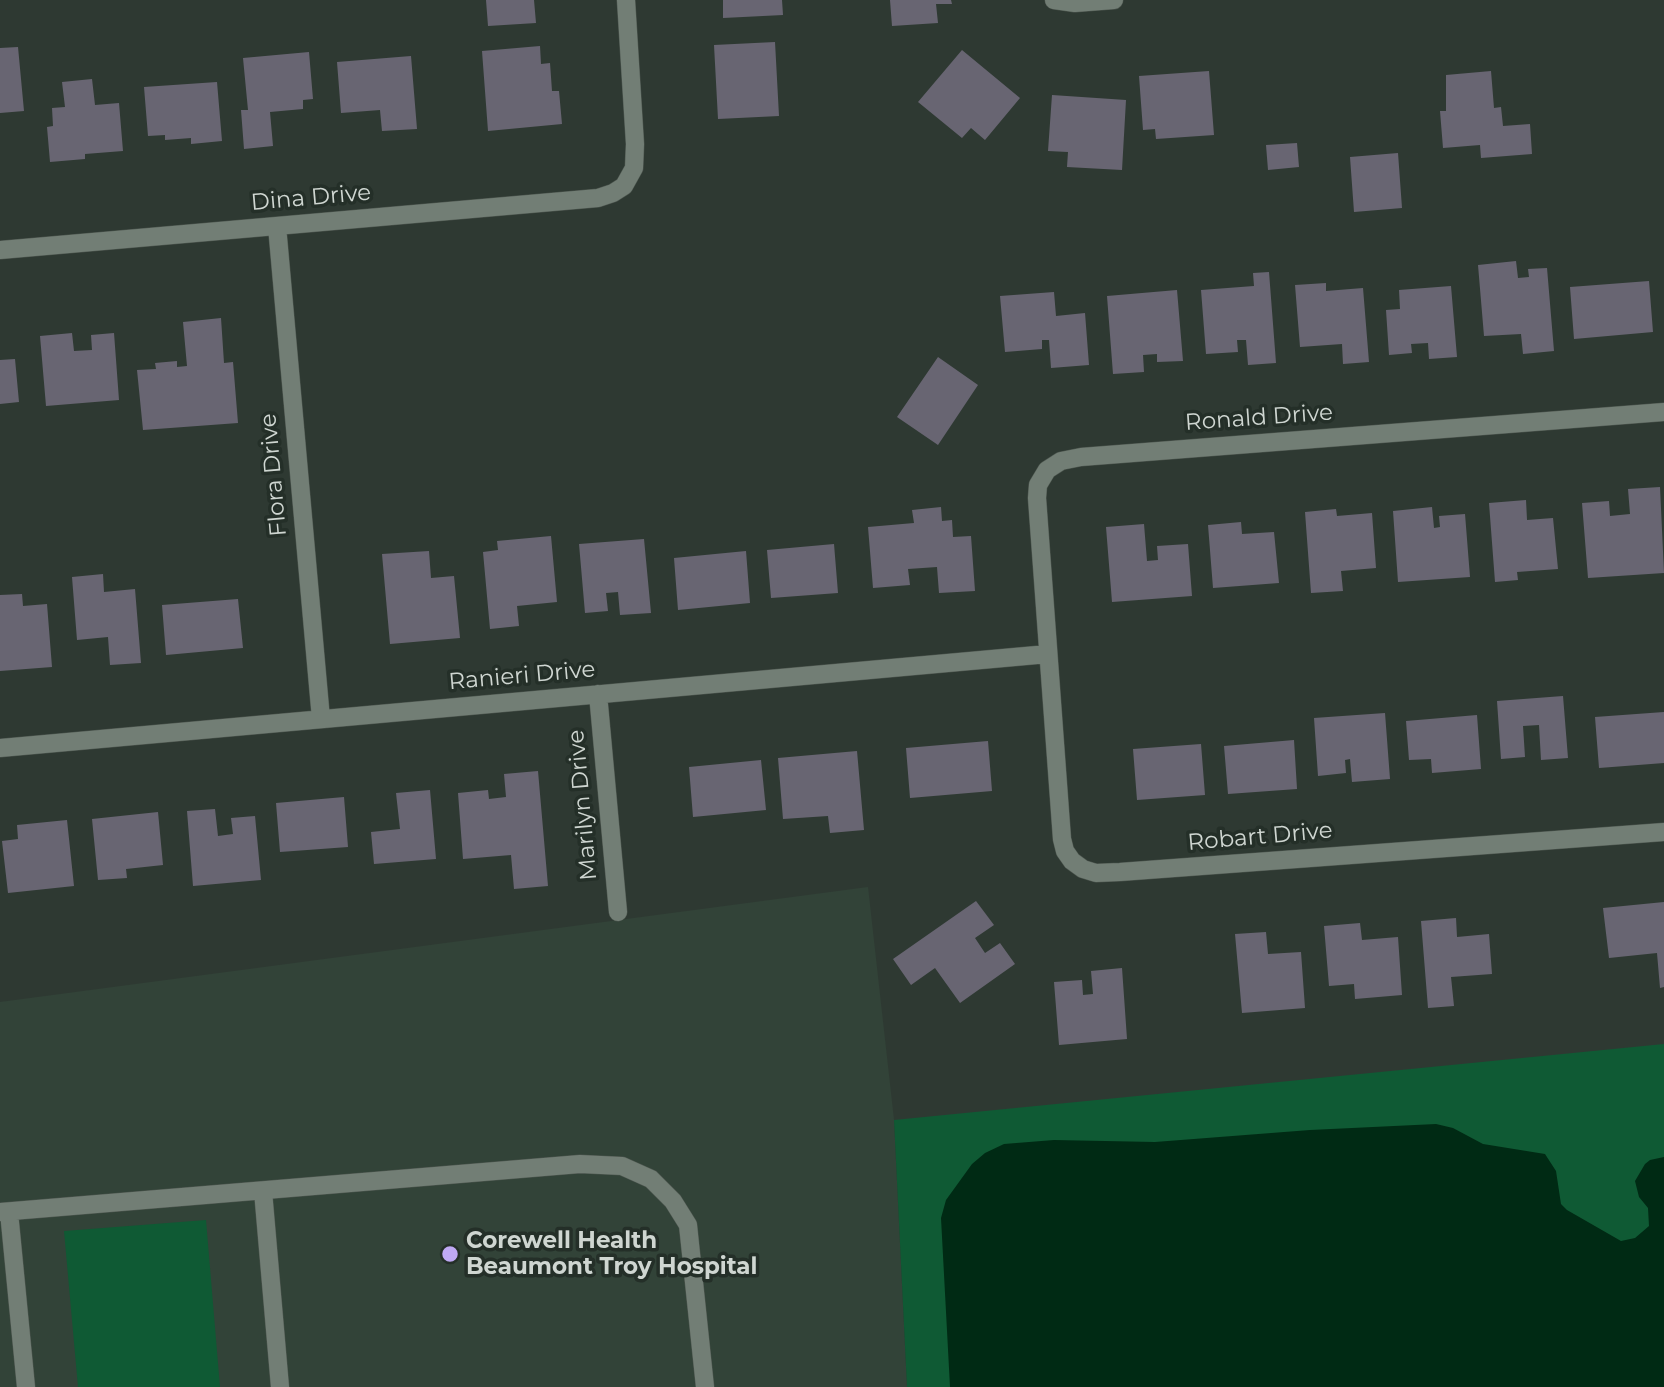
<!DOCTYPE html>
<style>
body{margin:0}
canvas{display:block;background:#2e3932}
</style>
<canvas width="1664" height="1387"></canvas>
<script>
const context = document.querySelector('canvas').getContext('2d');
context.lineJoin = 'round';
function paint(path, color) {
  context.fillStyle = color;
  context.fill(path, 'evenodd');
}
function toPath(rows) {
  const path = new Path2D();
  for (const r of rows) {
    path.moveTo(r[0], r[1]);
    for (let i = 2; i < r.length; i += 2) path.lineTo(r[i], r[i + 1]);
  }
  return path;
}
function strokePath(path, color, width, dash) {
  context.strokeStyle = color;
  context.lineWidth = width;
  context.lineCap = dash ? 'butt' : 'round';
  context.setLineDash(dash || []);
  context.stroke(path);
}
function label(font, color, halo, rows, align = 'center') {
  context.font = font + ' Montserrat,sans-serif';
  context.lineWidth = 7;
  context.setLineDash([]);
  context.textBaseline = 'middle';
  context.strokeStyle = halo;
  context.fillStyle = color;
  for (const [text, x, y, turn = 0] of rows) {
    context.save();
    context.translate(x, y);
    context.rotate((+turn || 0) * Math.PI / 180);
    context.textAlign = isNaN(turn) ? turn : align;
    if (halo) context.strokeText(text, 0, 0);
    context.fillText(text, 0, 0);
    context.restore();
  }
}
paint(toPath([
 [868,887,894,1120,907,1387,0,1387,0,1002]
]), '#324338');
paint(toPath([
 [1664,1044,1664,1387,907,1387,894,1120],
 [206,1220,220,1387,78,1387,64,1231]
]), '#0f5a34');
paint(toPath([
 [1436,1124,1453,1128,1483,1144,1545,1154,1556,1171,1561,1204,1567,1210,1621,1241,1635,1238,1649,1226,1648,1208,1639,1197,1635,1181,1645,1164,1650,1160,1664,1157,1664,1387,950,1387,941,1218,946,1200,972,1164,985,1153,1004,1144,1054,1140,1155,1142,1310,1130]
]), '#002a14');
paint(toPath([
 [486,0,534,0,536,23,488,26],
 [723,0,782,0,783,15,723,18],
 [890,0,951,0,952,4,936,4,938,23,892,26],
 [775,42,779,116,718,119,714,45],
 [540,46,541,64,550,63,552,91,559,91,562,124,488,131,482,51],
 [18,47,24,111,0,113,0,48],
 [962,50,1020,98,985,140,971,128,962,138,918,102],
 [309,52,313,99,303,100,303,109,270,112,273,146,244,149,241,110,248,110,243,58],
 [411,56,417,129,382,131,380,110,341,113,337,62],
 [1209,71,1214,135,1156,139,1155,129,1143,130,1139,76],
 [1491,71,1494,108,1501,107,1503,126,1530,124,1532,154,1481,158,1480,145,1443,148,1440,111,1446,111,1446,75],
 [92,79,95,105,119,103,123,151,85,154,85,159,50,162,47,127,53,126,52,108,65,107,62,82],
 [217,82,222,141,191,144,191,138,165,140,165,135,148,136,144,87],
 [1052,95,1126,100,1122,170,1067,167,1068,152,1048,151],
 [1297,143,1299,167,1268,170,1266,145],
 [1398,153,1402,208,1354,212,1350,157],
 [1516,261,1518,278,1529,277,1528,269,1547,268,1554,351,1523,354,1521,334,1484,336,1478,265],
 [1269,272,1276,363,1248,365,1246,340,1237,340,1238,352,1206,354,1201,290,1254,286,1253,273],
 [1649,281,1653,332,1574,339,1570,287],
 [1326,283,1326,291,1363,288,1369,362,1343,364,1342,344,1300,347,1295,285],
 [1451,286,1457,357,1429,359,1428,343,1411,344,1412,353,1389,355,1386,310,1400,309,1399,290],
 [1177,290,1183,361,1157,362,1157,354,1143,355,1144,372,1113,374,1107,296],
 [1054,292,1056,316,1085,313,1089,365,1051,368,1049,340,1042,340,1042,349,1005,352,1000,296],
 [221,318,224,363,233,362,238,423,143,430,137,370,156,369,155,363,177,361,177,367,187,366,183,322],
 [72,333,74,351,92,350,91,335,114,333,119,400,46,406,40,336],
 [938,357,978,385,938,445,897,417],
 [15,359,19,402,0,404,0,360],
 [1660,487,1664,573,1588,578,1582,503,1609,501,1610,516,1630,514,1628,489],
 [1526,500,1527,520,1553,518,1558,569,1517,572,1518,580,1495,582,1489,503],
 [941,507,942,521,952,520,953,537,971,536,975,591,939,593,937,567,908,569,910,585,873,588,868,527,914,523,912,510],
 [1432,507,1434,528,1440,527,1439,516,1465,514,1470,577,1398,582,1393,511],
 [1336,509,1337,516,1372,513,1376,568,1341,571,1343,591,1311,593,1305,512],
 [1241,522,1242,534,1274,532,1279,583,1213,588,1208,525],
 [1144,524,1147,561,1158,560,1157,546,1188,544,1192,596,1112,602,1106,527],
 [551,536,557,602,517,606,519,626,490,629,483,552,498,550,497,541],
 [644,539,651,613,620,615,618,592,606,593,608,611,585,613,579,544],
 [834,544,838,593,771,598,767,550],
 [429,551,431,578,454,576,460,638,390,644,382,554],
 [746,551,750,603,678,610,674,558],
 [103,574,104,592,135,589,141,663,110,665,108,637,77,640,72,577],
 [22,594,23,606,47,604,52,667,0,671,0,595],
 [238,599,243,648,166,655,162,605],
 [1563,696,1568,758,1541,760,1539,725,1523,726,1525,757,1501,759,1497,701],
 [1664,712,1664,763,1599,768,1595,717],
 [1385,713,1390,779,1352,782,1350,759,1345,760,1346,773,1318,776,1314,718],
 [1477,715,1481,769,1432,773,1431,759,1409,760,1406,721],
 [1294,740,1297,789,1228,794,1224,746],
 [988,741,992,791,910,798,906,748],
 [1201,744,1205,795,1137,800,1133,749],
 [857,751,864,830,830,833,828,816,783,819,778,758],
 [761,760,766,810,693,817,689,767],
 [538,771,548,886,514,889,511,855,463,859,458,793,488,790,489,799,506,797,504,774],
 [430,790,436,859,374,864,371,832,400,829,396,793],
 [344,797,348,847,280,852,276,803],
 [215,809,218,836,233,834,231,818,255,816,261,880,193,886,187,811],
 [158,812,163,865,126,869,127,878,98,880,92,819],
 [67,820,74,886,8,893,2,841,18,839,17,825],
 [976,901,994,925,975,938,985,953,1000,943,1015,964,960,1003,935,968,911,985,893,959],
 [1664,902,1664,987,1660,988,1657,953,1609,958,1603,908],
 [1456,918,1457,937,1489,934,1492,974,1451,977,1454,1006,1428,1008,1421,921],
 [1360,923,1362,940,1398,937,1402,995,1355,999,1354,984,1329,986,1324,926],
 [1266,932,1268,954,1301,952,1305,1008,1242,1013,1235,934],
 [1122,968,1127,1039,1059,1045,1054,982,1082,980,1083,995,1093,994,1091,971]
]), '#686572');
const minor = toPath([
 [1054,0,1075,3,1114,0],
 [277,226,321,719],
 [0,250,598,198,613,193,624,186,634,168,635,144,626,0],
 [1664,412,1081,457,1061,461,1047,470,1038,485,1037,498,1062,839,1065,851,1072,861,1083,869,1096,873,1120,872,1664,832],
 [598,694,618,912],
 [0,748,1048,654],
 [263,1191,280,1387],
 [0,1212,580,1164,622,1166,651,1179,673,1201,688,1225,705,1387],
 [9,1212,26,1387]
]);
strokePath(minor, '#4e5750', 19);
strokePath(minor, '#727e75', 18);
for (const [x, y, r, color] of [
 [450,1254,9,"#bfa9f4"]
]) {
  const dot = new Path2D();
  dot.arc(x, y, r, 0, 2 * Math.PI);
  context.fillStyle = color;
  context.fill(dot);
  strokePath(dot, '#242f28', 2.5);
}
label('23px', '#cfd6d1', '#242f28', [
 ["Dina Drive",311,198,-5],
 ["Ronald Drive",1259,418,-4],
 ["Flora Drive",274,475,-95],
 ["Ranieri Drive",522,676,-5],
 ["Marilyn Drive",583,805,-95],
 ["Robart Drive",1260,837,-5]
]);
label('bold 23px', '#cfd6d1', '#242f28', [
 ["Corewell Health",466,1241],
 ["Beaumont Troy Hospital",466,1267]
], 'left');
</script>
